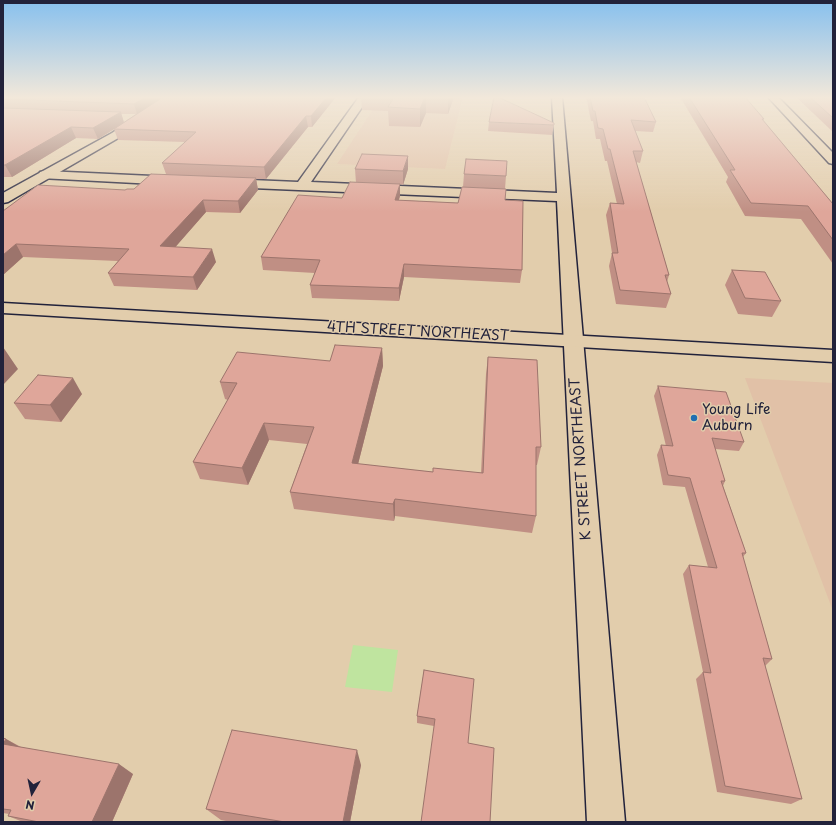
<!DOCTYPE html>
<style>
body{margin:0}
#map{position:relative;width:836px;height:825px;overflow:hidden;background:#e2cdac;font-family:"Playpen Sans",sans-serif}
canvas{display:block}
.frame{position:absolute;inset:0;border:4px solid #22223b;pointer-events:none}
.north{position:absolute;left:12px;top:773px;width:40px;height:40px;-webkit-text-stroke:3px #e2cdac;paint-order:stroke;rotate:189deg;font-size:11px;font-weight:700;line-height:16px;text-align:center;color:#22223b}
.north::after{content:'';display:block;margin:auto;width:14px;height:18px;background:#22223b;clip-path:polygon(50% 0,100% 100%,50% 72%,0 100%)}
</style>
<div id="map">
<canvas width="836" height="825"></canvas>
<div class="frame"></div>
<div class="north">N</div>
</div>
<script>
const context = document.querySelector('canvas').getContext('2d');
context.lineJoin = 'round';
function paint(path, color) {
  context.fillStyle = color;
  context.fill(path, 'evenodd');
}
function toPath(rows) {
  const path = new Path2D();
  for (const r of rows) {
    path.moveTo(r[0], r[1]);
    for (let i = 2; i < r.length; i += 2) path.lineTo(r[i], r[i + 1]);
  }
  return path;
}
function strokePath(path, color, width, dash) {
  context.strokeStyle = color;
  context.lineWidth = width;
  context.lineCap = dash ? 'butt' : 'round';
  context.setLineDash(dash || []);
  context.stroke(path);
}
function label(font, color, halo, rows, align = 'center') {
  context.font = font + ' "Playpen Sans",sans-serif';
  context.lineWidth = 3;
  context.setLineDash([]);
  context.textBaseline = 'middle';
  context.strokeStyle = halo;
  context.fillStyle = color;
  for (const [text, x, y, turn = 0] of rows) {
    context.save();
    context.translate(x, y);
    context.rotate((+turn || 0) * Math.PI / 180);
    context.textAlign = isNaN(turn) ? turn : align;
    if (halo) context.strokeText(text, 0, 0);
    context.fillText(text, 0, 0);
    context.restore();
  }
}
paint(toPath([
 [381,97,463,97,445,169,337,164],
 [745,378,833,383,833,611]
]), '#e1c1a7');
paint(toPath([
 [353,645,398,650,392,692,345,687]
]), '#bfe49f');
const minor = toPath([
 [359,97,369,97,311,182,557,193,552,97,562,97,625,822,587,822,557,201,228,187,223,186,221,183,223,180,228,179,298,182,359,97],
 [768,97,778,97,833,153,833,164,829,163,768,97],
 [45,171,174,177,179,178,181,181,179,184,174,185,40,178,39,175,40,172,45,171]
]);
const tertiary = toPath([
 [3,303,833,350,833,362,3,313,3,303]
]);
const secondary = toPath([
 [166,97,177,97,120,137,8,202,3,203,3,193,112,133,166,97]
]);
strokePath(minor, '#22223b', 3);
strokePath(tertiary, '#22223b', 3);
strokePath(secondary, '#22223b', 3);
paint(minor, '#e2cdac');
paint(tertiary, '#e2cdac');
paint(secondary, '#e2cdac');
paint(toPath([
 [3,97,336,97,312,127,308,127,266,179,256,179,258,190,240,213,206,212,175,247,216,262,197,290,114,286,108,273,118,261,23,257,3,275,3,211,134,189,166,174,162,163,185,142,118,140,114,129,98,139,76,138,12,177,3,177],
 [121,114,136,114,124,122],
 [361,97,454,97,448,114,426,113,420,127,389,126,388,111,362,110],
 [586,97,644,97,656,122,653,132,635,131,643,151,640,163,636,162,669,275,667,282,671,294,666,308,616,304,609,266,612,253,606,215,610,203,617,204,607,161,605,161,600,139,596,139,593,121,591,121],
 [680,97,745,97,764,119,763,120,833,204,833,264,801,219,745,216,726,182,728,177],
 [796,97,833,97,833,132],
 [489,122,554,125,552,135,488,131],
 [355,169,408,169,403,185,400,184,400,196,399,200,458,203,463,187,464,174,506,176,505,189,505,200,522,270,520,283,404,277,399,301,312,298,310,285,315,273,263,270,261,257,342,198,356,183],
 [732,270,781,301,772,317,738,314,725,285],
 [382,348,383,366,358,464,433,472,481,473,486,374,488,357,541,447,537,465,536,465,536,516,532,533,395,516,394,521,294,509,290,492,307,444,269,440,248,485,200,479,193,462,228,400,225,399,220,382,330,361],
 [658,386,744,442,739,451,715,449,725,481,723,486,746,553,743,557,772,659,765,666,802,799,791,804,717,792,696,679,703,672,683,574,689,565,708,567,685,487,663,485,657,455,661,445,666,446,654,396],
 [82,394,61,422,25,419,14,403],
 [424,670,468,743,434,726,417,723,417,716],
 [3,738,6,739,21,747,133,774,112,822,23,822,8,816,9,814,3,813],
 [361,765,350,822,231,822,221,820,206,809]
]), '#c08f84');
paint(toPath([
 [146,97,164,97,137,114,134,104],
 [327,97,336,97,312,127,311,116],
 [425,97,426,97,426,113,420,127,420,109],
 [448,97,454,97,448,114],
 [121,112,124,123,98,139,93,128],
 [306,116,308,127,266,179,264,167],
 [71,127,76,138,12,177,5,165],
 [408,156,408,169,403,185,403,171],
 [256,178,258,190,240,213,238,201],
 [400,184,400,196,395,211,395,200],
 [203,200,206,212,165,259,160,246],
 [16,244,23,257,3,275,3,255],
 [212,249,216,262,197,290,193,277],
 [404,264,404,277,399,301,399,288],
 [3,347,18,369,3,385],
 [382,348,383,366,354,480,352,463],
 [73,378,82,394,61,422,50,405],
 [264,423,269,440,248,485,242,468],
 [395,499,395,516,394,521,393,504],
 [6,739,25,750,3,744],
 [357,750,361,765,350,822,343,822],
 [119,764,133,774,112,822,92,822]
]), '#9c746c');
const building = toPath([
 [3,97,146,97,134,104,3,99,3,97],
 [163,97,327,97,311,116,306,116,264,167,162,163,196,132,114,129,163,97],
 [394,97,425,97,420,109,388,107,394,97],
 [494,97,498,97,554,123,554,125,489,122,494,97],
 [590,97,644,97,656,122,631,120,643,151,633,151,669,275,665,275,671,294,620,290,612,253,618,253,610,203,624,204,610,149,608,149,603,129,598,128,595,111,593,111,590,97],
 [689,97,745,97,764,119,762,119,833,204,833,240,808,206,751,203,730,170,735,170,689,97],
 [810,97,833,97,833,118,810,97],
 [3,108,121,112,93,128,71,127,5,165,3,165,3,108],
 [362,154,408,156,403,171,355,169,362,154],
 [466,159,507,161,506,176,464,174,466,159],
 [151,174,256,178,238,201,203,200,160,246,212,249,193,277,108,273,129,249,16,244,3,255,3,211,38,185,125,190,127,189,134,189,151,174],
 [350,182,400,184,395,200,458,203,462,187,506,189,505,200,523,201,522,270,404,264,399,288,310,285,320,260,261,257,298,195,342,198,350,182],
 [732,270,765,272,781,301,745,298,732,270],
 [335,345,382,348,352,463,433,472,433,468,483,473,488,357,537,360,541,447,536,447,536,516,395,499,393,504,290,492,314,427,264,423,242,468,193,462,237,383,220,382,237,352,330,361,335,345],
 [38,375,73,378,50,405,14,403,38,375],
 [658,386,726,392,744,442,712,438,725,481,721,481,746,553,742,553,772,659,763,658,802,799,725,786,703,672,711,673,689,565,717,568,690,478,668,475,661,445,673,446,658,386],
 [424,670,474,679,468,743,494,748,490,822,421,822,435,719,417,716,424,670],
 [232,730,357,750,343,822,285,822,206,809,232,730],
 [3,738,6,739,3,744,119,764,92,822,39,822,8,816,11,810,3,809,3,738]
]);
paint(building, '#dfa69a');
strokePath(building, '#9c746c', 1);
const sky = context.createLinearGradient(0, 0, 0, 212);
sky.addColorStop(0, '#87c0ee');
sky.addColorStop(0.46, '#f2e8da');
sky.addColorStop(1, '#f2e8da00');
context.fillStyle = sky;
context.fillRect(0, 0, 836, 212);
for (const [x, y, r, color] of [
 [694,418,4,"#1f6fb2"]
]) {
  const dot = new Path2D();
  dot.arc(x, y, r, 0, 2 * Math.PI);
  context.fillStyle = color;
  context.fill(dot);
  strokePath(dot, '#e2cdac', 1.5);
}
label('14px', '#22223b', '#e2cdac', [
 ["4TH STREET NORTHEAST",418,332,3],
 ["K STREET NORTHEAST",581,459,-94]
]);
label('14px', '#22223b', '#e2cdac', [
 ["Young Life",702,410],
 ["Auburn",702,426]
], 'left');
</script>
